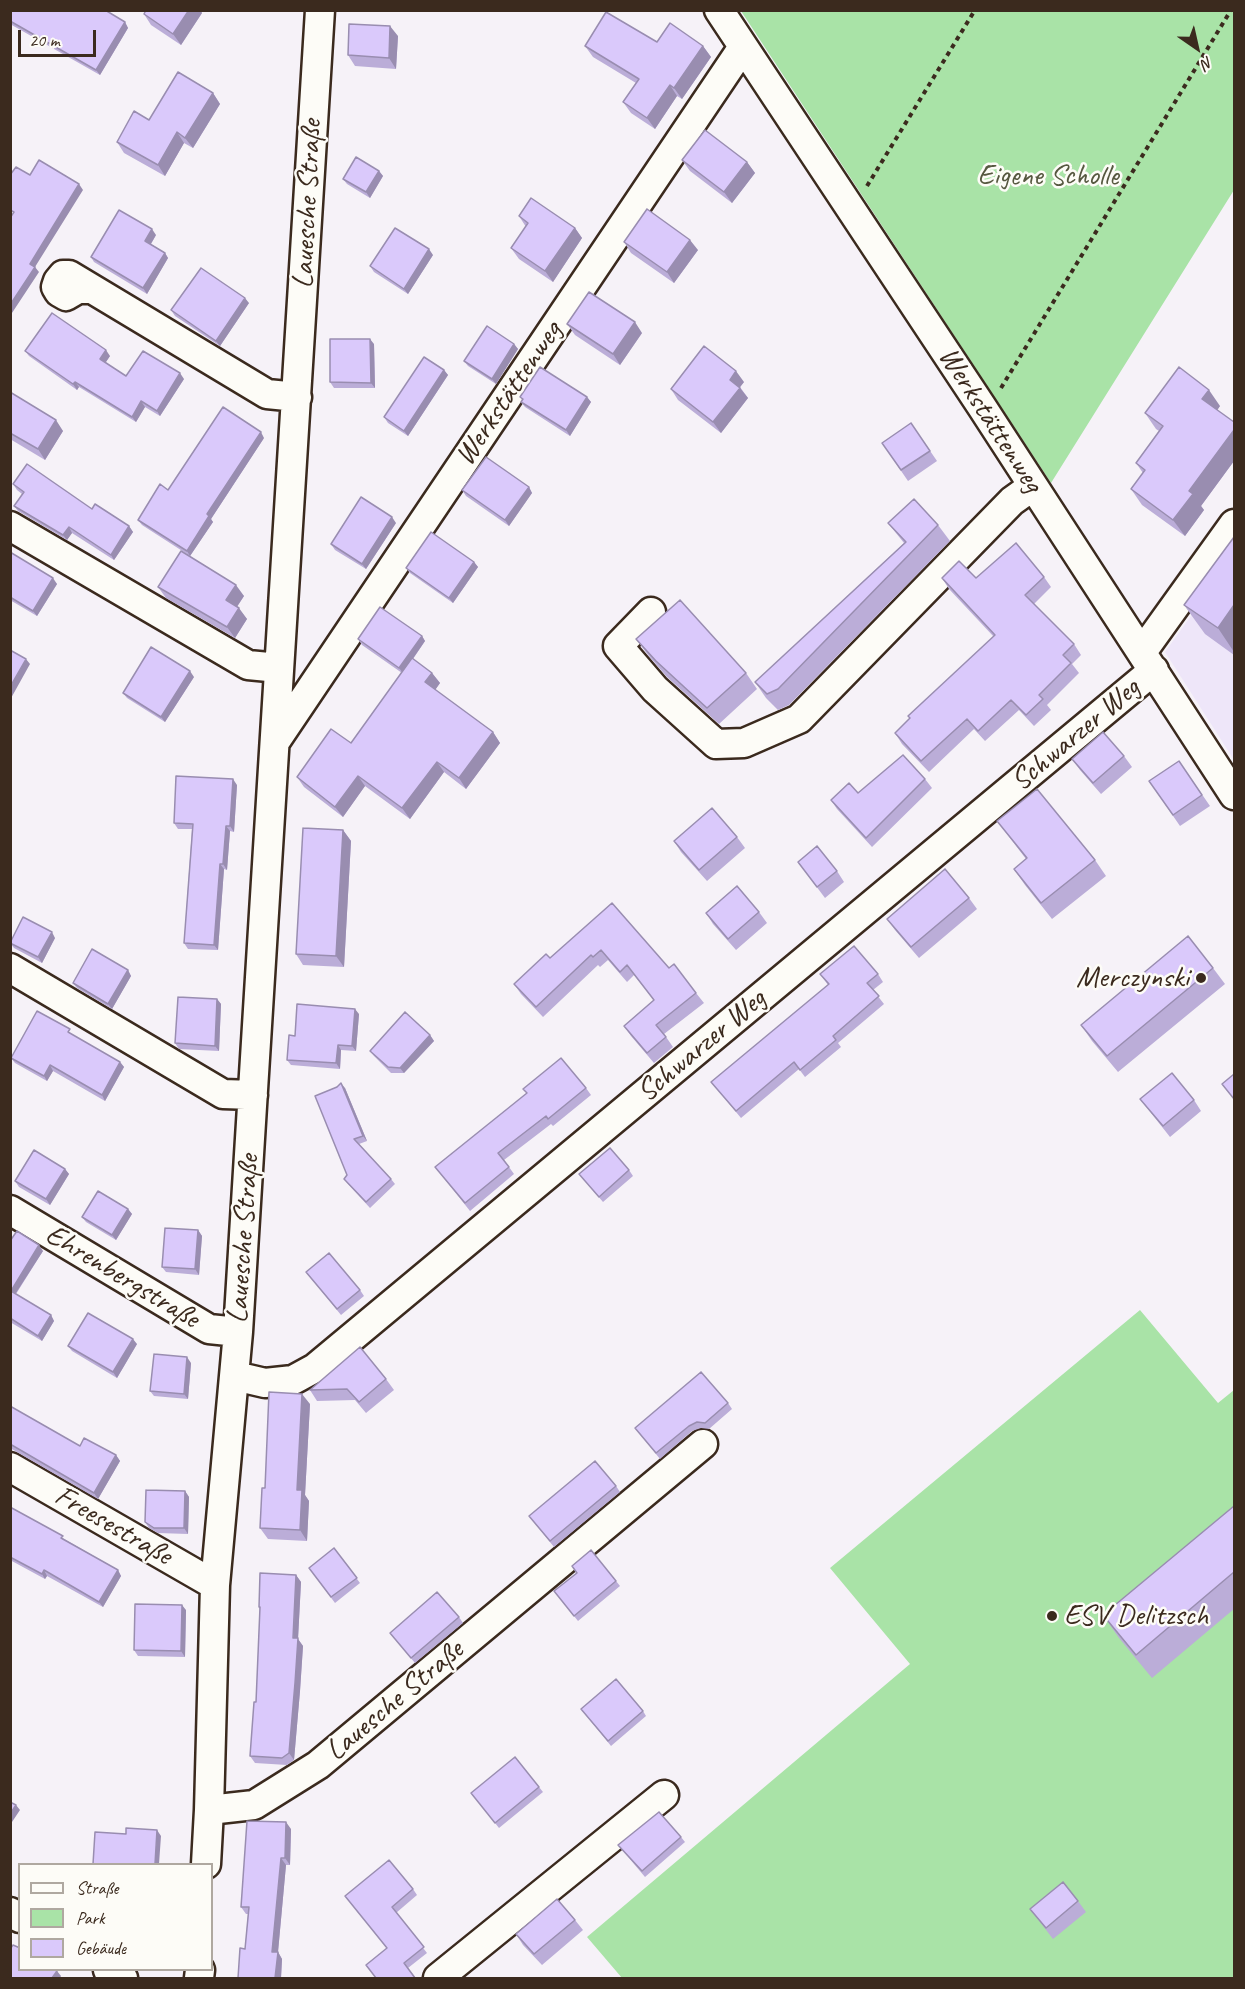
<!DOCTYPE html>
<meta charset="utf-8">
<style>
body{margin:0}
#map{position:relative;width:1245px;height:1989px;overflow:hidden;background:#f6f2f8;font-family:Caveat,sans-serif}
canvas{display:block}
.frame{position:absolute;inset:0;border:12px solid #3b2a1e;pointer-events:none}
.legend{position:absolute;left:18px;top:1863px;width:195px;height:108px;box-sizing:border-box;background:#fdfcf7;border:2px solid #afa8a0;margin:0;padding:8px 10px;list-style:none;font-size:18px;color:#3b2a1e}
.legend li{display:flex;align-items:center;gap:12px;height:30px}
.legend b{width:30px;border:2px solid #afa8a0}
.north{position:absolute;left:1167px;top:18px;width:60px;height:60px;-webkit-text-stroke:4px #fdfcf7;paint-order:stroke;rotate:146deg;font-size:16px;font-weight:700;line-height:24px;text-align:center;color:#3b2a1e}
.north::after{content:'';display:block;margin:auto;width:21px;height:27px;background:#3b2a1e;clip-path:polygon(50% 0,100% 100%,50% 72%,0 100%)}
.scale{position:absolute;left:18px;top:30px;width:78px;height:27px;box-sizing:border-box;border:3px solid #3b2a1e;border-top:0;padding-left:8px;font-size:18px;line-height:21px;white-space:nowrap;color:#3b2a1e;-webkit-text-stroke:4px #fdfcf7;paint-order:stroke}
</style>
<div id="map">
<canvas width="1245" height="1989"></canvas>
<div class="frame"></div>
<ul class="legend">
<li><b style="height:8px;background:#fdfcf7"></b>Straße</li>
<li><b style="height:16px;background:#a9e3a7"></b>Park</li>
<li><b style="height:16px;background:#dac9fb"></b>Gebäude</li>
</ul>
<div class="north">N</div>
<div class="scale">20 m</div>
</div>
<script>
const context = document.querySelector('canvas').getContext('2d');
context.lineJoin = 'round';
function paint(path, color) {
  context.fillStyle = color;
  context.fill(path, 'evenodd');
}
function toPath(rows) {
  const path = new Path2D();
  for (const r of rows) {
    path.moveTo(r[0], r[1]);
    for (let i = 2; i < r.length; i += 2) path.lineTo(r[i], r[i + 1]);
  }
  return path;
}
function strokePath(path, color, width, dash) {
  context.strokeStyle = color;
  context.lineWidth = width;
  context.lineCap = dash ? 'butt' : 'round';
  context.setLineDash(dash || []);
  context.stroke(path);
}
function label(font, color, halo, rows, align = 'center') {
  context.font = font + ' Caveat,sans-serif';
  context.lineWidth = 5;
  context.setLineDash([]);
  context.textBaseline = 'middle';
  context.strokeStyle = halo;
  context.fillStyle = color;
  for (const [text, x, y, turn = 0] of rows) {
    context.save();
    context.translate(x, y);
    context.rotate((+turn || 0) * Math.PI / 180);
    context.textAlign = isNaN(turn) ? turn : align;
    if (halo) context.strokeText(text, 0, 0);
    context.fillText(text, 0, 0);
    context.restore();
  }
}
paint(toPath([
 [1234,556,1234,760,1165,652]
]), '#eee6f9');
paint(toPath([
 [741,11,1234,11,1234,190,1051,483],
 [1140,1310,1218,1403,1234,1390,1234,1978,622,1978,587,1937,910,1664,830,1568]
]), '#a9e3a7');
const minor = toPath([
 [719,10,982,407,1234,795],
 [90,289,78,289,66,296,59,292,56,287,58,281,63,275,69,275,267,394,297,397],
 [10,526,248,665,279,668],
 [651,612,618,646,655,689,716,744,744,743,799,719,1012,501,1033,486],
 [1142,652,1234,524],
 [275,742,743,47],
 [10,968,223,1094,253,1095],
 [10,1210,209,1329,238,1332],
 [235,1376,265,1383,293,1380,315,1368,1154,670],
 [10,1467,215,1585],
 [209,1810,254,1805,318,1765,703,1444],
 [206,1864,209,1810,215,1585,238,1332,320,10],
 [10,1912,20,1918],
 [108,1970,123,1978],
 [199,1978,200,1970],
 [438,1978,664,1795]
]);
strokePath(minor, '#3b2a1e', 33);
strokePath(toPath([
 [867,186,975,10],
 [1001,388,1231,10]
]), '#3b2a1e', 4, [4.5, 4.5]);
strokePath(minor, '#fdfcf7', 28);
paint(toPath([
 [10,10,125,22,128,28,100,75,10,24],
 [146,10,200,10,202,13,181,45,151,25,144,14],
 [398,36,396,69,355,66,348,55],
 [657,42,703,46,711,57,682,99,677,96,655,129,631,113,623,102,636,83,593,57,585,46],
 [213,93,220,104,193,148,184,143,165,176,124,153,117,142,149,120],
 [682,160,747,162,755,173,732,203,690,171],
 [379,171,383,176,370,198,347,184,343,179],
 [519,216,575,228,582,238,553,282,519,259,511,248,526,227],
 [156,235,151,244,165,253,168,258,147,294,94,262,91,257],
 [624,242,698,250,674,283,631,253],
 [433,255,408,294,374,272,370,266],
 [249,303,220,346,175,316,171,310],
 [567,324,642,333,620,365,575,335],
 [374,344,375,388,334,388,330,382],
 [514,344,518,349,496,384,468,366,464,361],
 [25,351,110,356,105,363,126,376,184,379,160,416,145,407,136,422,79,387,77,390,29,356],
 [444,370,448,375,408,436,388,423,384,417],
 [744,382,740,387,748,398,721,433,678,400,671,389],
 [10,392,63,431,45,460,10,439],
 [520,397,587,397,591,402,570,436,525,407,521,402,522,400],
 [1220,406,1217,410,1234,422,1234,461,1201,506,1204,510,1185,536,1142,505,1131,489,1143,473,1136,463,1159,431,1156,429,1145,413],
 [911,423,937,461,908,481,882,443],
 [264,438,211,519,213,522,190,556,244,596,237,607,247,619,235,638,166,598,158,587,187,554,142,525,138,520,168,490],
 [13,484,92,509,129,526,133,532,114,560,72,533,67,540,18,511,14,506,22,494,17,490],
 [529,487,532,493,509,526,466,496,462,490],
 [396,523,366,569,335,550,331,544],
 [888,523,938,525,950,541,789,705,778,710,766,698,755,682,904,543],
 [1234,537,1234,655,1205,634,1184,605],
 [10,552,57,584,37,616,10,600],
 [474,562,478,567,453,603,410,573,406,568],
 [1044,577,1051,587,1034,604,1074,644,1081,655,1072,664,1079,673,1047,705,1051,710,1034,726,1019,710,985,741,974,729,929,772,902,744,895,733,994,637,949,589,942,578],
 [422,636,425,641,413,659,432,673,440,683,435,690,493,732,500,743,466,789,444,772,410,819,365,786,343,817,304,787,297,777,351,743,402,673,362,645,358,639],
 [636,639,746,673,757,689,719,724,667,677,648,655],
 [194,677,165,722,127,698,123,693],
 [1124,756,1132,767,1101,794,1080,770,1072,759],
 [1179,761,1210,806,1180,826,1149,781],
 [925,779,932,788,872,847,837,809,831,800],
 [237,785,234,832,230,831,227,870,224,869,218,950,188,949,184,943,192,829,178,829,174,823],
 [997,821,1095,860,1106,876,1052,919,1025,885,1014,869,1026,859],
 [343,830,351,841,344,967,303,965,296,954],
 [737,837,745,848,707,881,681,852,674,841],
 [798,862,837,871,844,882,825,898],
 [969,898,977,909,919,958,895,930,887,919],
 [612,903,669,968,696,993,704,1003,664,1034,673,1047,654,1063,631,1036,624,1026,654,1000,634,975,627,982,608,960,600,967,598,965,543,1017,521,994,514,984,550,958],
 [759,912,767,923,736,950,713,924,706,913],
 [55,938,42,963,14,948,10,943],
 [1213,968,1225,984,1118,1072,1092,1041,1081,1025],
 [128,970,131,976,112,1009,77,988,73,983],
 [820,974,878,974,883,982,873,990,884,1004,838,1043,841,1047,805,1077,799,1069,741,1118,711,1082,828,985],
 [217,999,221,1004,219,1051,179,1049,175,1043],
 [359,1014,356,1051,341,1050,340,1069,291,1065,287,1060,295,1036],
 [73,1035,120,1062,124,1067,105,1101,53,1071,47,1081,15,1063,11,1058],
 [430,1035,434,1041,404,1073,391,1073,374,1056,370,1051],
 [345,1088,367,1141,359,1144,391,1179,395,1184,370,1208,348,1184,344,1179,347,1175],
 [586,1088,591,1095,553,1126,551,1124,504,1160,514,1174,470,1211,435,1167],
 [1140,1099,1194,1100,1201,1111,1170,1137],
 [65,1169,69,1174,50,1205,19,1187,15,1181],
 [629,1170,633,1176,603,1202,579,1174],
 [128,1209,132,1214,116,1240,86,1222,82,1217],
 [198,1230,202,1236,199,1275,166,1272,162,1267],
 [10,1241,43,1251,16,1294,51,1315,54,1321,42,1341,10,1322],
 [306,1272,360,1290,364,1296,341,1315],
 [137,1344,117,1378,72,1351,68,1346],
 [191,1363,188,1399,154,1396,150,1391],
 [386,1379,394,1390,366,1413,355,1400,317,1401,310,1390],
 [728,1403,732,1409,709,1429,701,1428,692,1431,660,1459,635,1428],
 [310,1404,305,1495,309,1501,307,1541,268,1539,260,1528,265,1488],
 [10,1406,80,1446,116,1455,120,1461,98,1499,10,1448],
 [616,1486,620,1492,554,1547,529,1516],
 [185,1491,189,1497,188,1534,158,1533,149,1528,145,1522],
 [1234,1506,1234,1609,1152,1678,1119,1638,1103,1615],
 [10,1507,66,1540,118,1570,121,1576,103,1607,47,1576,45,1579,10,1560],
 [334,1548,360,1583,335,1603,309,1568],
 [572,1566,616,1581,620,1586,578,1621,554,1591,576,1573],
 [296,1575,301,1582,298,1639,303,1646,300,1691,294,1760,287,1765,255,1763,250,1756,256,1702,260,1609,259,1607],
 [186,1610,185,1657,138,1656,134,1650],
 [459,1617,463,1623,415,1663,390,1633],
 [581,1709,643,1711,646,1716,611,1746],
 [539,1787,543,1792,499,1828,471,1793],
 [291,1829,290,1865,286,1865,278,1952,282,1959,281,1978,238,1978,245,1949,248,1914,246,1914,241,1907],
 [681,1837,685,1842,645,1877,618,1845],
 [413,1889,417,1895,396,1913,427,1953,408,1968,416,1978,376,1978,387,1948,345,1896],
 [1078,1901,1086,1912,1053,1939,1030,1909],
 [575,1920,583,1930,542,1965,523,1945,516,1934]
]), '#bbadd8');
paint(toPath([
 [189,10,200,10,202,13,181,45,173,34],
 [125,22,128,28,100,75,96,70],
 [390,26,398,36,396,69,389,58],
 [703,46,711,57,682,99,674,88],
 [670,85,677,96,655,129,647,118],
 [213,93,220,104,193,148,185,138],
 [177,132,184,143,165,176,158,165],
 [747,162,755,173,732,203,724,192],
 [379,171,383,176,370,198,366,192],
 [79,184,83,190,35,267,39,272,10,316,10,305,30,264],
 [575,228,582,238,553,282,545,271],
 [152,229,156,235,149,247,145,241],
 [690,240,698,250,674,283,667,272],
 [429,249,433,255,408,294,404,289],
 [165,253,168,258,147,294,143,288],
 [245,298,249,303,220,346,216,341],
 [635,322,642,333,620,365,613,354],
 [370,339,374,344,375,388,371,383],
 [514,344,518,349,496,384,492,379],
 [106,350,110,356,104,365,100,359],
 [444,370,448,375,408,436,404,431],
 [736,371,744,382,737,391,730,380],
 [180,373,184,379,160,416,157,411],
 [75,382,79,387,77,390,73,384],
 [740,388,748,398,721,433,713,422],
 [1209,390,1220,406,1214,415,1202,399],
 [587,397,591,402,570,436,566,430],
 [141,401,145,407,136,422,132,417],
 [56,420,63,431,45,460,38,449],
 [1234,430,1234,461,1201,506,1204,510,1185,536,1173,520,1189,491],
 [261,432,264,438,211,519,213,522,190,556,187,551,207,514],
 [529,487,532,493,509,526,505,520],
 [392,517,396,523,366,569,362,564],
 [129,526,133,532,114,560,111,555],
 [69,527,72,533,67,540,63,535],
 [474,562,478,567,453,603,449,598],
 [53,578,57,584,37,616,33,611],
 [236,585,244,596,234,611,226,600],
 [1234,605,1234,652,1218,628],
 [239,608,247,619,235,638,227,627],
 [422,636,425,641,403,673,399,668],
 [26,659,30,664,10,700,10,687],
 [190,671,194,677,165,722,161,717],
 [432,673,440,683,433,693,425,682],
 [493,732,500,743,466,789,459,778],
 [437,762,444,772,410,819,402,808],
 [358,776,365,786,343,817,335,807],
 [233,779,237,785,234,832,230,826],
 [226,826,230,831,227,870,223,864],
 [343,830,351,841,344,967,336,956],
 [220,864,224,869,218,950,214,945],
 [52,932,55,938,42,963,38,957],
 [128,970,131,976,112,1009,108,1004],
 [217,999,221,1004,219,1051,215,1046],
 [355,1009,359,1014,356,1051,352,1046],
 [430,1035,434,1041,404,1073,400,1068],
 [338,1045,341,1050,340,1069,336,1063],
 [120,1062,124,1067,105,1101,102,1095],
 [50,1065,53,1071,47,1081,44,1076],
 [341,1083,345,1088,367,1141,363,1136],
 [65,1169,69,1174,50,1205,46,1199],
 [128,1209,132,1214,116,1240,112,1235],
 [198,1230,202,1236,199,1275,195,1269],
 [39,1245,43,1251,14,1296,11,1291],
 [51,1315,54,1321,42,1341,38,1336],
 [133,1339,137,1344,117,1378,113,1372],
 [187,1357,191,1363,188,1399,184,1394],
 [302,1394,310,1404,305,1495,309,1501,307,1541,300,1530,297,1490],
 [116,1455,120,1461,98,1499,94,1493],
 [185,1491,189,1497,188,1534,184,1528],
 [44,1570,47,1576,45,1579,42,1574],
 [118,1570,121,1576,103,1607,99,1602],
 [296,1575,301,1582,298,1639,303,1646,300,1691,294,1760,289,1753],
 [182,1605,186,1610,185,1657,181,1651],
 [16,1805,20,1810,10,1825,10,1814],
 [286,1822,291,1829,290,1865,285,1858],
 [157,1830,161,1836,159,1864,155,1864],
 [281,1858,286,1865,278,1952,282,1959,281,1978,275,1978,272,1952],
 [57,1971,61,1976,60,1978,52,1978]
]), '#998db0');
const building = toPath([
 [10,10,105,10,125,22,96,70,10,21,10,10],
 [146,10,189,10,173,34,144,14,146,10],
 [606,12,657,42,670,23,703,46,674,88,670,85,647,118,623,102,639,79,585,46,606,12],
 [349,24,390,26,389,58,348,55,349,24],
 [178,72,213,93,185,138,177,132,158,165,117,142,134,111,149,120,178,72],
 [705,130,747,162,724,192,682,160,705,130],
 [356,157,379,171,366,192,343,179,356,157],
 [39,160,79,184,30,264,35,267,10,305,10,218,14,212,10,210,10,175,16,167,30,175,39,160],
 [531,198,575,228,545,271,511,248,528,223,519,216,531,198],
 [647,209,690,240,667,272,624,242,647,209],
 [119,210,152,229,145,241,165,253,143,288,91,257,119,210],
 [395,228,429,249,404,289,370,266,395,228],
 [201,268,245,298,216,341,171,310,201,268],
 [589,292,635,322,613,354,567,324,589,292],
 [52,313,106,350,100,359,126,376,143,351,180,373,157,411,141,401,132,417,75,382,73,384,25,351,52,313],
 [487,326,514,344,492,379,464,361,487,326],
 [330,339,370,339,371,383,330,382,330,339],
 [704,346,736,371,730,380,740,388,713,422,671,389,704,346],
 [424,357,444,370,404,431,384,417,424,357],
 [540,367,587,397,566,430,521,402,523,399,520,397,540,367],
 [1179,367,1209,390,1202,399,1234,422,1234,430,1189,491,1193,494,1173,520,1131,489,1145,470,1136,463,1163,426,1145,413,1179,367],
 [10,392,56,420,38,449,10,433,10,392],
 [223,407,261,432,207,514,209,516,187,551,138,520,160,484,168,490,223,407],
 [911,423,930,451,901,470,882,443,911,423],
 [486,457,529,487,505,520,462,490,486,457],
 [27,464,92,509,95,504,129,526,111,555,69,527,63,535,14,506,24,492,13,484,27,464],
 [361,497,392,517,362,564,331,544,361,497],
 [914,499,938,525,778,689,767,694,755,682,906,542,888,523,914,499],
 [431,532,474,562,449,598,406,568,431,532],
 [1234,537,1234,605,1218,628,1184,605,1234,537],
 [1016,543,1044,577,1025,595,1074,644,1063,655,1071,663,1039,695,1043,699,1026,715,1011,700,978,731,967,719,921,761,895,733,910,718,908,716,995,635,942,578,959,561,976,578,1016,543],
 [181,551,236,585,226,600,239,608,227,627,158,587,181,551],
 [10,552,53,578,33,611,10,597,10,552],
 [680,600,746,673,707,708,656,661,636,639,680,600],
 [380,607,422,636,399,668,358,639,380,607],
 [151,647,190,671,161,717,123,693,151,647],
 [10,650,26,659,10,687,10,650],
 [412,658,432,673,425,682,493,732,459,778,437,762,402,808,358,776,335,807,297,777,331,729,351,743,412,658],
 [1103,732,1124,756,1093,783,1072,759,1103,732],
 [903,755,925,779,866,838,831,800,849,783,858,793,903,755],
 [1179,761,1202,795,1173,815,1149,781,1179,761],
 [176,776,233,779,230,826,226,826,223,864,220,864,214,945,184,943,193,824,174,823,176,776],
 [1037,789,1095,860,1041,903,1014,869,1027,858,997,821,1037,789],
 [712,808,737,837,699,870,674,841,712,808],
 [303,828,343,830,336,956,296,954,303,828],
 [817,846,837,871,817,887,798,862,817,846],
 [945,869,969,898,911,947,887,919,945,869],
 [737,886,759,912,728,939,706,913,737,886],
 [612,903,669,968,674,964,696,993,656,1025,666,1037,647,1053,624,1026,654,1000,627,965,620,972,601,950,593,957,591,955,536,1007,514,984,546,954,550,958,612,903],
 [23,917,52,932,38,957,10,943,23,917],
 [1188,936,1213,968,1107,1056,1081,1025,1188,936],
 [854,946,878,974,867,983,879,996,833,1036,836,1040,800,1070,794,1062,736,1111,711,1082,829,984,820,974,854,946],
 [92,949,128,970,108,1004,73,983,92,949],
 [178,997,217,999,215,1046,175,1043,178,997],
 [297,1004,355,1009,352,1046,338,1045,336,1063,287,1060,289,1035,295,1036,297,1004],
 [37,1011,70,1029,68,1032,120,1062,102,1095,50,1065,44,1076,11,1058,37,1011],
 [405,1012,430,1035,400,1068,388,1067,370,1051,405,1012],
 [561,1058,586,1088,548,1119,546,1116,498,1153,509,1167,465,1203,435,1167,527,1093,523,1089,561,1058],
 [1172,1073,1194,1100,1163,1126,1140,1099,1172,1073],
 [1234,1074,1234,1099,1222,1084,1234,1074],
 [341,1083,363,1136,354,1139,391,1179,366,1202,344,1179,347,1175,315,1096,337,1087,341,1083],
 [610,1148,629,1170,599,1197,579,1174,610,1148],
 [34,1150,65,1169,46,1199,15,1181,34,1150],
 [98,1191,128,1209,112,1235,82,1217,98,1191],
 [165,1228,198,1230,195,1269,162,1267,165,1228],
 [17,1231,39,1245,11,1291,51,1315,38,1336,10,1318,10,1241,17,1231],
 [329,1253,360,1290,337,1309,306,1272,329,1253],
 [88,1313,133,1339,113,1372,68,1346,88,1313],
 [360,1347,386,1379,359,1402,347,1389,310,1390,360,1347],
 [154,1354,187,1357,184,1394,150,1391,154,1354],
 [701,1372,728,1403,705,1423,697,1422,689,1426,656,1453,635,1428,701,1372],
 [269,1392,302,1394,297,1490,302,1490,300,1530,260,1528,262,1488,265,1488,269,1392],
 [10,1406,80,1446,84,1438,116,1455,94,1493,10,1444,10,1406],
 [595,1461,616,1486,550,1541,529,1516,595,1461],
 [146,1490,185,1491,184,1528,154,1528,145,1522,146,1490],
 [1234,1506,1234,1572,1136,1655,1103,1615,1234,1506],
 [10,1507,63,1536,61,1538,118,1570,99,1602,44,1570,42,1574,10,1557,10,1507],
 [334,1548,357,1578,331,1597,309,1568,334,1548],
 [591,1550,616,1581,574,1616,554,1591,577,1573,572,1566,591,1550],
 [260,1573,296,1575,293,1638,298,1638,295,1683,289,1753,282,1758,250,1756,254,1702,256,1702,260,1607,259,1607,260,1573],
 [437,1592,459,1617,411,1658,390,1633,437,1592],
 [135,1604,182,1605,181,1651,134,1650,135,1604],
 [616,1679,643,1711,608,1741,581,1709,616,1679],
 [515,1757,539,1787,495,1823,471,1793,515,1757],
 [10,1802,16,1805,10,1814,10,1802],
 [659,1812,681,1837,642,1871,618,1845,659,1812],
 [247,1821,286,1822,285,1858,281,1858,272,1952,278,1952,275,1978,238,1978,240,1948,245,1949,249,1907,241,1907,247,1821],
 [126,1828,157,1830,155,1864,93,1864,95,1832,126,1834,126,1828],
 [389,1860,413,1889,392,1907,424,1947,404,1963,415,1978,376,1978,366,1965,387,1948,345,1896,389,1860],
 [1063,1882,1078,1901,1046,1928,1030,1909,1063,1882],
 [557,1899,575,1920,534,1954,516,1934,557,1899],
 [13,1945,20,1948,20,1970,55,1970,57,1971,52,1978,10,1978,10,1949,13,1945]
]);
paint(building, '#dac9fb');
strokePath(building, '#998db0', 1.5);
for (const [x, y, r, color] of [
 [1201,978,6,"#3b2a1e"],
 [1052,1616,6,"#3b2a1e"]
]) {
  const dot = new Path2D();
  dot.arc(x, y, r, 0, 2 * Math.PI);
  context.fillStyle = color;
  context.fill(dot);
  strokePath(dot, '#fdfcf7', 2);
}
label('30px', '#565840', '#fdfcf7', [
 ["Eigene Scholle",1048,176]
]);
label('30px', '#3b2a1e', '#fdfcf7', [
 ["Lauesche Straße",308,204,-87],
 ["Werkstättenweg",509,394,-56],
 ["Werkstättenweg",990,420,57],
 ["Schwarzer Weg",1076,735,-40],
 ["Schwarzer Weg",702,1046,-40],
 ["Lauesche Straße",244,1239,-86],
 ["Ehrenbergstraße",122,1277,31],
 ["Freesestraße",113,1526,30],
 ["Lauesche Straße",395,1701,-40]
]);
label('30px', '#3b2a1e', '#fdfcf7', [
 ["Merczynski",1189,978],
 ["ESV Delitzsch",1064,1616,"left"]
], 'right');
</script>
